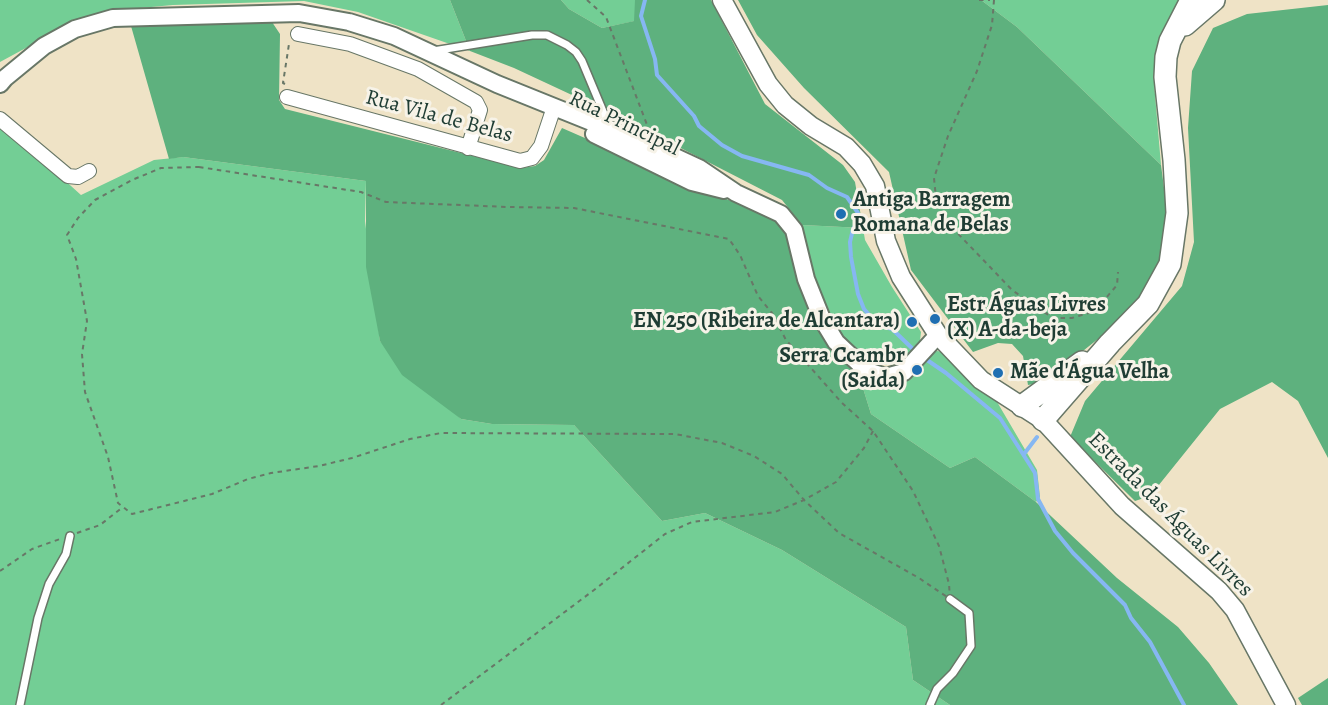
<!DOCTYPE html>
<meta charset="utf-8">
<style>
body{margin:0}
canvas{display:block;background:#efe3c6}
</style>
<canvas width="1328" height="705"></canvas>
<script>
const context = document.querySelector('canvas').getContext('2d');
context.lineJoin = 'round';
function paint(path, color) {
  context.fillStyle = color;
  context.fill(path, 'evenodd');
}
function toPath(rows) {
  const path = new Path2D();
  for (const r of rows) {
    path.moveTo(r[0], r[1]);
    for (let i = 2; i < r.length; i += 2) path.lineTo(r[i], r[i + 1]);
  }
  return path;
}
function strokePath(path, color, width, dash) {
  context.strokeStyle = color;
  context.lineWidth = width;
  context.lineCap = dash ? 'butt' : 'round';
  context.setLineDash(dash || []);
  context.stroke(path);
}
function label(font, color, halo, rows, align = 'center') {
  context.font = font + ' Alegreya,serif';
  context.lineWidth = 6;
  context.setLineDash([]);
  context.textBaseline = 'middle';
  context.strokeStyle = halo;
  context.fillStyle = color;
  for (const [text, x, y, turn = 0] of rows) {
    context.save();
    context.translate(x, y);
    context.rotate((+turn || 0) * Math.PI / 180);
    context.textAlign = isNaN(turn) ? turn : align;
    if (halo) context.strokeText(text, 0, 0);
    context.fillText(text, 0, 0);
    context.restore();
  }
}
paint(toPath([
 [0,0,450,0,470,51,358,12,304,1,173,5,108,11,72,23,0,62],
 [561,0,635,0,635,21,602,28,569,9],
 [981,0,1182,0,1156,60,1154,83,1161,165,1017,27],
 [0,122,81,195,154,160,183,157,366,181,365,221,380,341,461,419,492,424,574,425,662,521,705,513,782,550,906,627,913,680,950,705,0,705],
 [802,225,863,228,865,240,892,287,921,332,920,341,907,359,900,364,877,365,871,363,849,345,838,332,819,298],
 [938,351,943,353,993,395,1037,470,1040,497,1036,502,975,457,950,468,871,414,858,372,879,386,898,384,929,352]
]), '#73ce95');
paint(toPath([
 [450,0,561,0,569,9,602,28,634,21,635,0,711,0,765,104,843,165,855,182,863,228,802,225,782,200,632,123,514,68,470,51],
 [738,0,981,0,1017,27,1161,165,1169,226,1158,269,1136,304,1108,331,1044,382,1028,385,1023,356,1012,344,998,343,973,352,911,270,889,172,804,88,757,35],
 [1328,5,1328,458,1298,401,1272,382,1220,409,1150,496,1135,501,1070,437,1085,401,1182,286,1194,242,1188,128,1192,71,1213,28,1247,14],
 [272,22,280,34,279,100,285,109,521,168,535,166,544,160,562,128,706,191,772,217,786,227,793,253,858,372,871,414,950,468,975,457,1036,502,1117,578,1178,627,1209,663,1238,705,950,705,913,680,906,627,782,550,705,513,662,521,574,425,492,424,461,419,402,375,380,341,366,267,366,181,183,157,169,159,131,26],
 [1328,678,1328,705,1302,705,1298,698]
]), '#5eb17e');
strokePath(toPath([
 [645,0,641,16,655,59,657,75,694,116,699,126,722,145,742,156,809,175,827,188,847,197,858,213,858,221,853,229,850,242,851,257,858,294,864,309,878,325,892,329,915,351],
 [927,360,946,373,1000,418,1035,473,1038,499,1055,531,1073,553,1125,605,1131,618,1150,642,1184,705],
 [1024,454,1037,437]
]), '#86b7f2', 4);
const service = toPath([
 [433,51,532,35,547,35,567,45,576,52,582,61,610,128],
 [20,705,38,618,49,584,66,554,70,536],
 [930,705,937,689,953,673,971,646,969,613,950,599]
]);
const minor = toPath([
 [298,34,350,44,418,69,476,102,480,110,468,148],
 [287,97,520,161,532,158,541,146,552,113],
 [0,119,68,176,78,177,89,171]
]);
const tertiary = toPath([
 [0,84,5,78,44,46,75,29,113,18,299,13,349,22,394,36,497,84,656,148,699,168,736,193,781,214,794,230,806,279,822,319,836,342,867,371,886,377,904,372,938,335],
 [594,134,692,182,724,190]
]);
const secondary = toPath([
 [722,0,768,84,785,105,811,126,846,147,862,164,875,186,886,241,901,277,938,335,981,380,1043,420,1122,506,1219,591,1235,610,1286,705]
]);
const trunk = toPath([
 [1185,25,1214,0],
 [1022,406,1082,362],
 [1043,420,1110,343,1148,304,1170,264,1177,213,1174,160,1165,77,1166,57,1170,41,1188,6,1193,0]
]);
strokePath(service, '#687767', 10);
strokePath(minor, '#687767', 16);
strokePath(tertiary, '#687767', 20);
strokePath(secondary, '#687767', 21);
strokePath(trunk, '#687767', 24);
strokePath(toPath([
 [587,0,606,17,649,130],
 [979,0,990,0],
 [994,0,992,25,977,71,948,136,934,178,936,198,944,219,1012,290,1053,318,1072,318,1095,311,1117,285,1118,272],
 [285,84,283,83,289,44],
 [199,167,361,192,386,202,508,207,574,208,729,239,740,255,758,296,772,313,786,340,842,403,873,431,913,491,939,546,949,584,950,599,919,578,839,533,804,500,782,474,754,456,722,443,675,434,441,433,410,439,352,458,319,466,271,473,248,479,212,494,132,514,118,503,108,457,85,392,82,354,87,321,76,259,67,235,78,218,95,200,132,180,161,168,199,167],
 [77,533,100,525,123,507],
 [0,571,32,549,60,539],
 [441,705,594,590,665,534,692,522,775,512,804,500,836,482,864,448,873,431]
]), '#687767', 2, [4.5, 4.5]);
strokePath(service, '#fff', 7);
strokePath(minor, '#fff', 14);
strokePath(tertiary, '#fff', 16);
strokePath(secondary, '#fff', 18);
strokePath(trunk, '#fff', 21);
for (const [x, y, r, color] of [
 [841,214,6,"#1f6fb2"],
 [935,319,6,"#1f6fb2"],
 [912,322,6,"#1f6fb2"],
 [917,370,6,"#1f6fb2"],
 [998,373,6,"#1f6fb2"]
]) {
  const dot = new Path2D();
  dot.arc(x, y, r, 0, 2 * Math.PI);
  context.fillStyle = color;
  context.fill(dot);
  strokePath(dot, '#f7f3e8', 2);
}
label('22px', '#1f3d34', '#f7f3e8', [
 ["Rua Vila de Belas",439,117,15],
 ["Rua Principal",624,124,26],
 ["Estrada das Águas Livres",1170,515,45]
]);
label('bold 22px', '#1f3d34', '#f7f3e8', [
 ["Antiga Barragem",853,201],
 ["Romana de Belas",853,226],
 ["Estr Águas Livres",947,306],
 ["(X) A-da-beja",947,331],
 ["EN 250 (Ribeira de Alcantara)",900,322,"right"],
 ["Serra Ccambr",905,357,"right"],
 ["(Saida)",905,382,"right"],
 ["Mãe d'Água Velha",1010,373]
], 'left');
</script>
